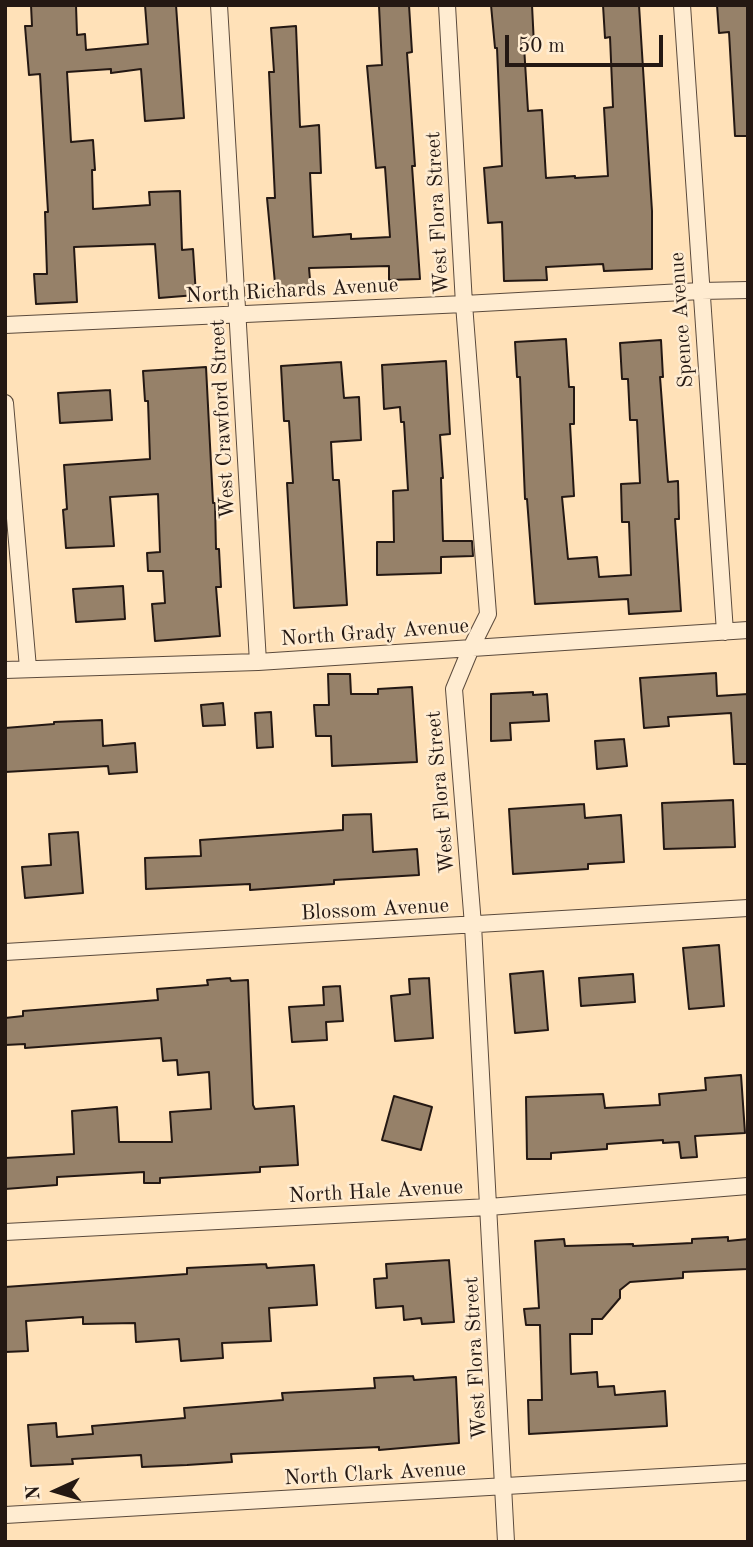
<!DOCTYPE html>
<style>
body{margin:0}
#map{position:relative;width:753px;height:1547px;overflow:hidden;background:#ffe1b8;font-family:"Old Standard TT",serif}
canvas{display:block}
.frame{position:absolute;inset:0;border:7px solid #241813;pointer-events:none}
.north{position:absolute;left:21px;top:1456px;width:70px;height:70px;-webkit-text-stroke:5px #ffecd1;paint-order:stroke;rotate:266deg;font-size:19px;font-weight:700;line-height:28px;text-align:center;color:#241813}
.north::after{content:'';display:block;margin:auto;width:24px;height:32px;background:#241813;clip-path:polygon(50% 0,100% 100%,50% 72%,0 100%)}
.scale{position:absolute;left:505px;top:35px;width:158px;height:32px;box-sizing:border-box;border:4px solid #241813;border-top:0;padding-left:9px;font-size:21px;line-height:24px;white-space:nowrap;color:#241813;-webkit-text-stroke:5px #ffecd1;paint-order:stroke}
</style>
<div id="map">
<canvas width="753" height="1547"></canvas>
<div class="frame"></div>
<div class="north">N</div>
<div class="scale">50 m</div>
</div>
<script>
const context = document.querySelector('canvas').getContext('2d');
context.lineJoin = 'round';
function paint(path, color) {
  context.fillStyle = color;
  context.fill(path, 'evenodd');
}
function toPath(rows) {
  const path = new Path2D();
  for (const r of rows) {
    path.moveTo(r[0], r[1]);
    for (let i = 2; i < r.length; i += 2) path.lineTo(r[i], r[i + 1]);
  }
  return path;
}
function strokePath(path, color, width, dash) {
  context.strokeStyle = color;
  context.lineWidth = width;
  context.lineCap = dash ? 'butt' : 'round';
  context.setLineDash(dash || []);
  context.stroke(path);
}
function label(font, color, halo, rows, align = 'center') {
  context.font = font + ' "Old Standard TT",serif';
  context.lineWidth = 5;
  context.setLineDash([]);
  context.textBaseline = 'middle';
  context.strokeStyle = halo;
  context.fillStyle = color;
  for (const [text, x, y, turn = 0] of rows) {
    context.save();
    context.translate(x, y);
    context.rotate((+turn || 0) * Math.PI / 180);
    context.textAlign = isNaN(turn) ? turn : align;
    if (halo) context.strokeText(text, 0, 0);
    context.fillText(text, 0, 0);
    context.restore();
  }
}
const building = toPath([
 [31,5,76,5,77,35,85,34,86,50,148,44,145,5,176,5,184,118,145,121,141,69,111,73,111,69,67,72,71,142,93,140,95,170,92,170,93,209,150,205,149,192,180,191,182,250,193,249,196,295,159,298,155,244,74,247,77,302,36,304,34,274,47,274,45,212,48,212,40,74,29,75,25,26,32,26,31,5],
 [409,5,412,52,407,53,415,166,412,166,420,279,389,280,389,266,309,268,311,291,276,294,267,198,275,198,269,72,274,72,271,28,296,26,300,127,319,125,321,173,310,173,313,237,351,234,351,239,390,237,385,167,376,168,367,66,382,65,379,6,409,5],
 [491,5,532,5,534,45,524,46,528,111,542,110,546,178,575,176,575,178,608,176,604,108,613,107,610,37,605,38,603,5,639,5,652,211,652,269,604,271,603,264,546,267,547,280,504,281,502,222,488,223,484,168,502,166,497,48,495,48,491,5],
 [717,5,748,5,748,136,735,136,729,32,719,33,717,5],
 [566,339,569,387,574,387,574,424,570,424,574,496,562,497,568,559,597,557,599,577,631,575,629,522,622,522,621,484,640,483,637,420,630,420,628,379,622,379,620,343,661,340,663,377,660,377,668,482,678,481,679,519,675,519,681,611,629,614,628,599,535,604,527,499,525,499,520,377,517,377,515,342,566,339],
 [446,361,450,434,440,435,443,478,441,478,443,541,472,541,473,556,441,557,441,573,377,575,377,542,394,542,393,491,408,490,404,422,401,422,400,407,384,409,382,365,446,361],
 [341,362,344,398,359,397,361,440,331,442,333,480,339,480,347,605,294,608,287,483,293,483,289,421,284,421,281,366,341,362],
 [206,367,213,503,215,503,216,549,219,549,221,587,216,587,220,636,155,641,152,604,165,603,163,571,148,571,147,553,160,552,158,494,110,497,114,546,66,548,63,510,67,509,64,465,150,459,148,401,145,401,143,371,206,367],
 [110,390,112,420,60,423,58,393,110,390],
 [123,586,125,619,76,622,73,589,123,586],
 [716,673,717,696,748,694,748,764,734,764,731,713,668,717,669,726,644,728,640,678,716,673],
 [328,674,350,674,351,694,378,694,378,689,412,687,417,762,332,766,331,736,316,736,314,705,329,705,328,674],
 [533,692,533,695,547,694,549,721,510,723,511,740,491,741,491,694,533,692],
 [223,703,225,725,203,726,201,705,223,703],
 [271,712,273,747,257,748,255,713,271,712],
 [102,720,103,746,135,743,137,772,109,774,108,766,5,772,5,728,54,724,54,722,102,720],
 [624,739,627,766,597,769,595,741,624,739],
 [733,800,735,847,664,849,662,803,733,800],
 [584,804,585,818,621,815,624,862,588,864,588,869,513,874,509,809,584,804],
 [371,814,373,852,417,849,419,875,334,880,334,884,250,890,250,884,146,889,145,858,201,856,200,840,343,830,343,815,371,814],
 [78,832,83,893,25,898,22,867,51,865,49,834,78,832],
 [719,945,724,1006,689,1009,683,948,719,945],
 [543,971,548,1030,515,1033,510,974,543,971],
 [633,974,635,1002,581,1006,579,978,633,974],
 [230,978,231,981,248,980,253,1105,255,1109,294,1106,298,1165,260,1167,260,1172,160,1178,160,1183,144,1183,144,1172,57,1177,57,1185,5,1189,5,1158,74,1154,72,1111,117,1107,119,1142,172,1142,170,1112,211,1109,209,1072,178,1075,177,1060,163,1061,161,1038,25,1048,25,1044,5,1045,5,1018,23,1016,23,1011,158,1000,157,989,208,985,207,980,230,978],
 [429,978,433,1038,395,1041,391,996,410,994,409,979,429,978],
 [340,986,343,1021,326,1022,327,1040,292,1042,289,1007,324,1005,323,987,340,986],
 [741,1075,745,1133,695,1136,697,1157,681,1158,679,1142,663,1143,663,1140,607,1144,607,1149,551,1153,551,1159,527,1159,526,1097,603,1094,605,1108,660,1105,659,1094,706,1090,705,1078,741,1075],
 [394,1096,432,1107,421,1150,382,1140,394,1096],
 [728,1237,728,1241,748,1239,748,1269,683,1272,683,1278,630,1282,620,1290,620,1298,602,1319,592,1319,592,1334,570,1334,571,1374,597,1372,598,1387,614,1386,615,1395,665,1391,667,1426,529,1434,528,1400,542,1400,540,1325,526,1325,524,1309,539,1308,535,1241,564,1239,565,1246,633,1244,633,1246,692,1243,692,1239,728,1237],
 [449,1260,454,1322,422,1324,421,1318,404,1320,403,1306,376,1308,374,1279,387,1278,386,1264,449,1260],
 [266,1264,267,1268,314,1265,317,1305,269,1308,271,1341,222,1343,223,1358,181,1361,179,1339,136,1342,135,1323,83,1324,83,1317,26,1321,28,1351,5,1352,5,1287,187,1274,187,1268,266,1264],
 [413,1376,414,1380,456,1377,459,1443,379,1450,379,1447,231,1454,232,1462,187,1465,142,1467,141,1455,72,1459,73,1464,31,1466,28,1425,56,1423,57,1437,93,1434,92,1426,185,1418,184,1408,283,1400,282,1393,375,1388,374,1378,413,1376]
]);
paint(building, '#968169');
strokePath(building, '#241813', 2);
const street = toPath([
 [219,5,258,662],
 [447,5,464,304,488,614,471,648,454,689,473,925,506,1542],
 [682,5,725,632],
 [5,325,464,304,701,291,748,290],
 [5,403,28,668],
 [5,670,258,662,748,630],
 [5,952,748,908],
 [5,1232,489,1207,748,1186],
 [5,1515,748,1472]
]);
strokePath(street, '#5b4a3c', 18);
strokePath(street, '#ffecd1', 16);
label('21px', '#241813', '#ffecd1', [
 ["West Flora Street",438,213,-93],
 ["North Richards Avenue",292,291,-3],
 ["Spence Avenue",682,320,-94],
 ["West Crawford Street",223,419,-93],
 ["North Grady Avenue",375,633,-4],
 ["West Flora Street",441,792,-95],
 ["Blossom Avenue",375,910,-3],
 ["North Hale Avenue",376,1192,-3],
 ["West Flora Street",476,1358,-93],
 ["North Clark Avenue",375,1474,-3]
]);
</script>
